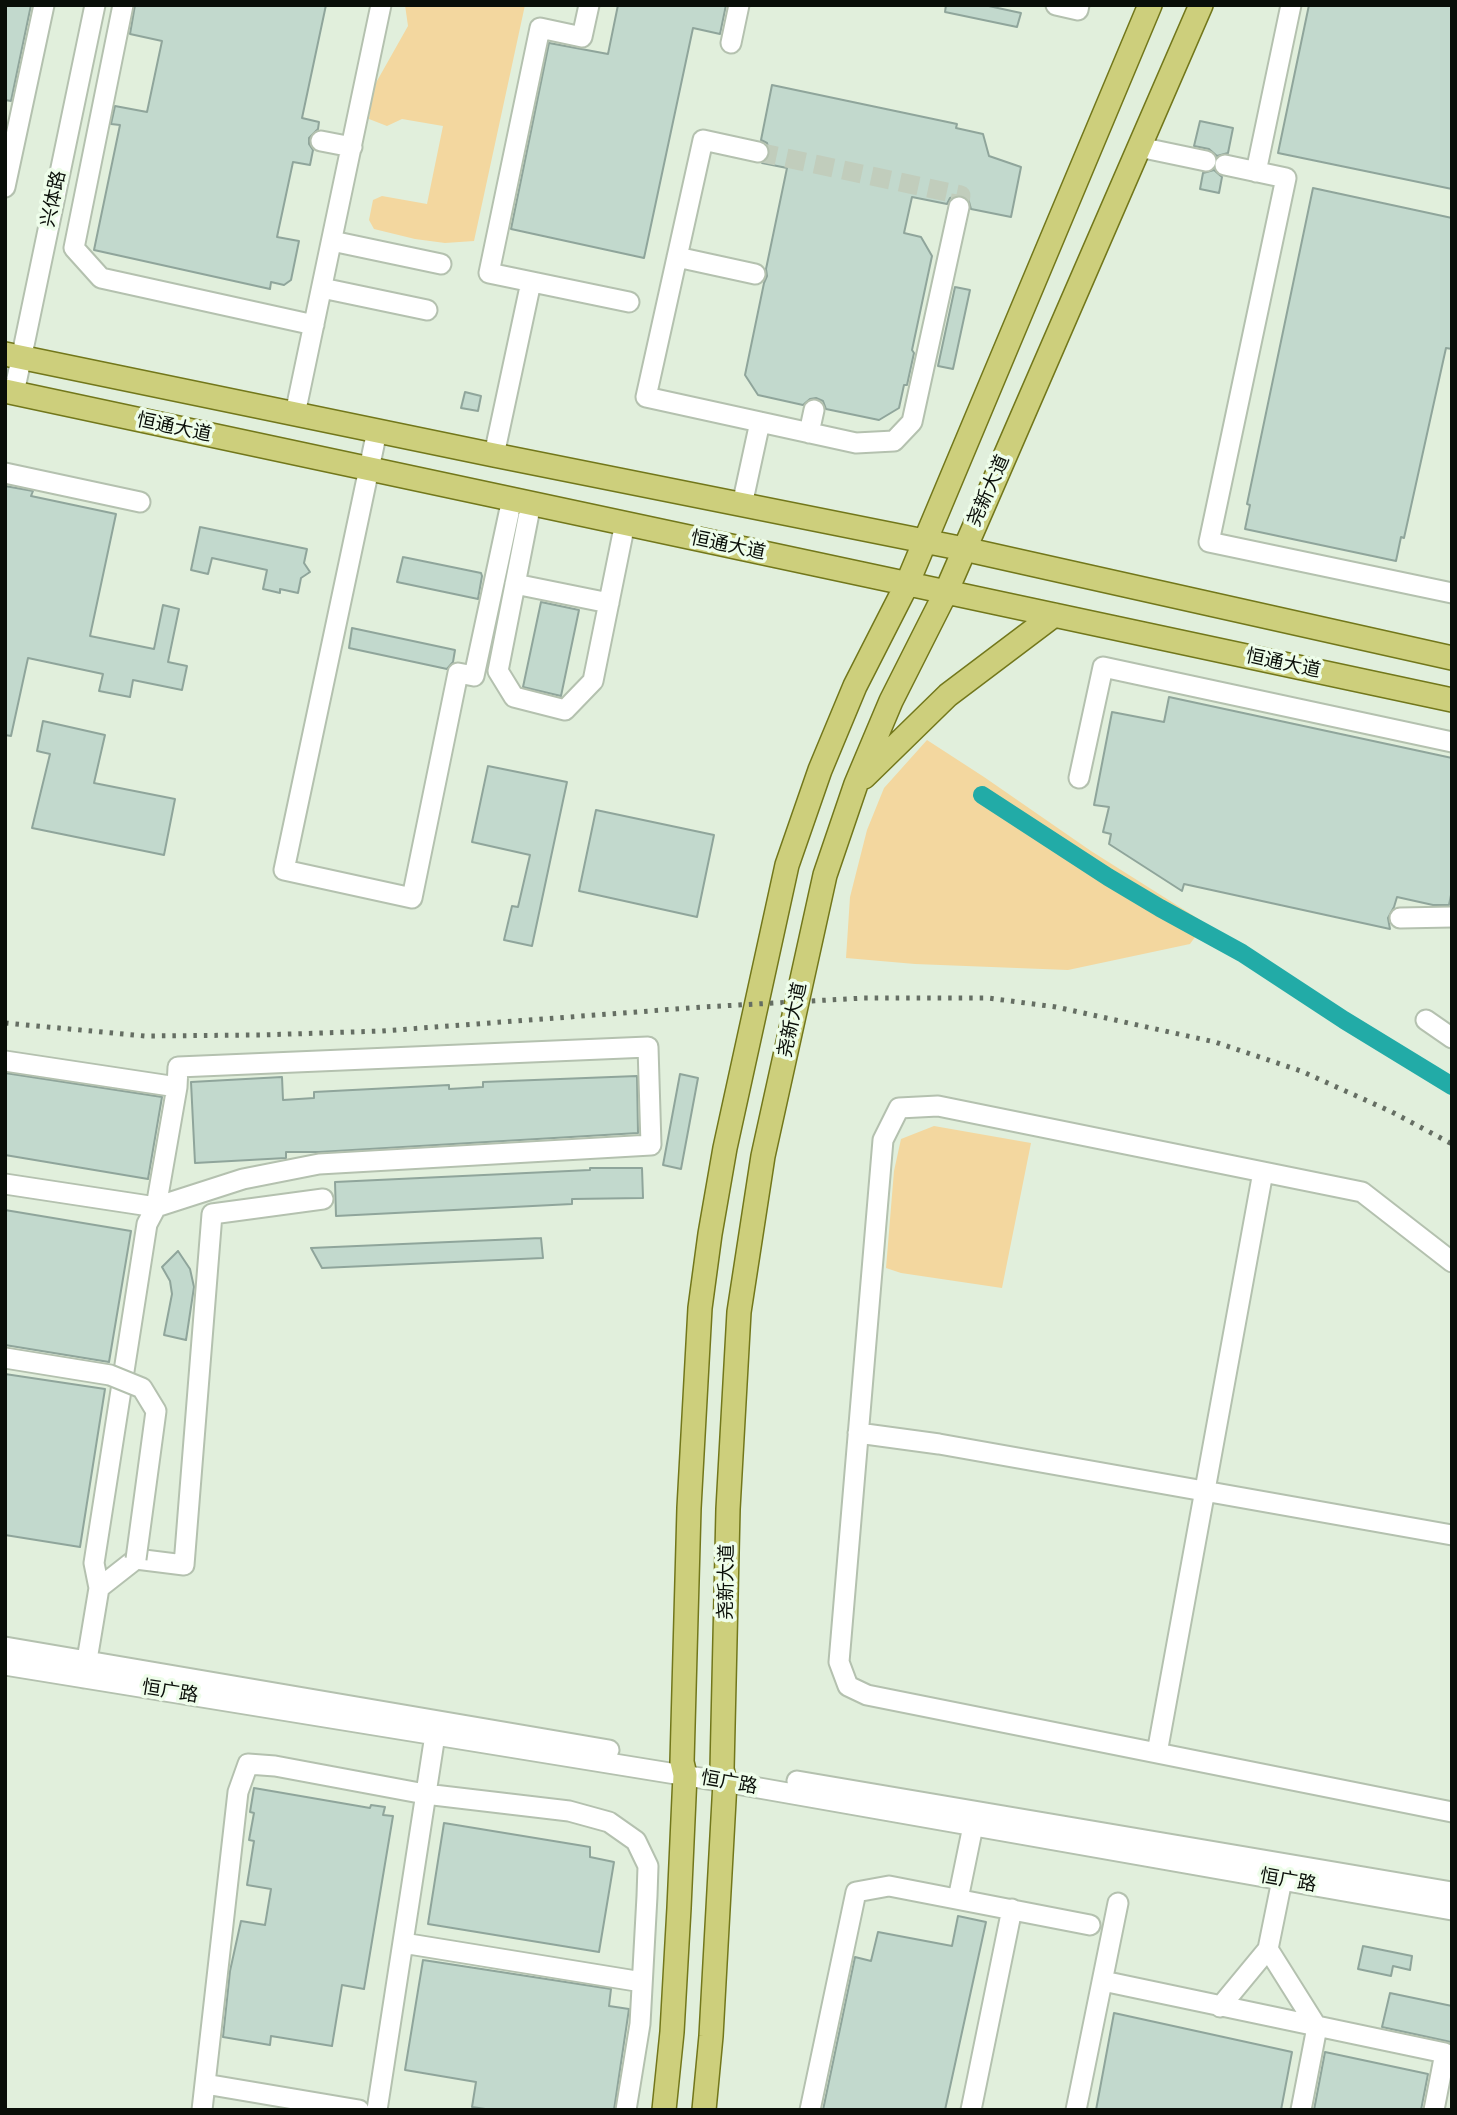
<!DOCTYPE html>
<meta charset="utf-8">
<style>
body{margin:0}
#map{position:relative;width:1457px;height:2115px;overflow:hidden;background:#e1efdc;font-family:Helvetica,sans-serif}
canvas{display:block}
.frame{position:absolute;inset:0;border:7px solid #090e08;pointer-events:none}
</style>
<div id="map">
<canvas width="1457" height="2115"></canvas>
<div class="frame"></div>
</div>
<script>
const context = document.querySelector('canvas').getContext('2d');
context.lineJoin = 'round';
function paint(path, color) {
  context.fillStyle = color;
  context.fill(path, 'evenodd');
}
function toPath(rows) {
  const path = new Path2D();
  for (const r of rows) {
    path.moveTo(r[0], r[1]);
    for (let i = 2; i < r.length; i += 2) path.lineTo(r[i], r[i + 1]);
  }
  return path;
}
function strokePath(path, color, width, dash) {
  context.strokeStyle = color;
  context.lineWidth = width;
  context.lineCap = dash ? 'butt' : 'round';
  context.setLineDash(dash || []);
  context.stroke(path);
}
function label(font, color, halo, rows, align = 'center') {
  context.font = font + ' Helvetica,"Noto Sans SC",sans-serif';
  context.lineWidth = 7;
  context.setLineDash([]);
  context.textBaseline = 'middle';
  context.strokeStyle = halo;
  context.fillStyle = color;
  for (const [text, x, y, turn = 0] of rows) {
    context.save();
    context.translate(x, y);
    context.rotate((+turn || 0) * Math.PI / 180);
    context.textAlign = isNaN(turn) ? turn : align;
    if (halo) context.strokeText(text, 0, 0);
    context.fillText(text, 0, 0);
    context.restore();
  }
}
paint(toPath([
 [405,5,525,5,474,241,445,243,415,239,374,229,369,220,373,200,382,196,427,204,443,126,402,119,387,126,369,119,373,88,408,26],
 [927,740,984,777,1091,851,1205,923,1190,944,1068,970,915,964,846,958,850,897,867,830,884,788],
 [934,1126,1031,1143,1002,1288,901,1273,886,1268,894,1171,901,1139]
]), '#f3d79f');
strokePath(toPath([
 [982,795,1108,877,1160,908,1242,953,1344,1020,1452,1086]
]), '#22aba7', 18);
const building = toPath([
 [5,5,31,5,11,101,5,100,5,5],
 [135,5,326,5,302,118,319,122,318,129,309,138,309,144,313,150,310,165,293,162,277,237,299,241,291,280,284,285,271,282,270,289,94,250,120,125,111,124,115,106,147,112,162,41,130,34,135,5],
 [618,5,726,5,720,34,693,28,644,258,511,229,549,43,608,54,618,5],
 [946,5,984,5,1021,13,1017,27,945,12,946,5],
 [1309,5,1452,5,1452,189,1278,153,1309,5],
 [772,85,957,124,956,128,983,134,989,156,1021,167,1011,217,971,209,968,198,961,195,950,198,947,204,912,197,904,233,921,237,932,256,912,350,914,353,907,385,904,385,899,408,879,420,826,409,823,401,816,398,810,399,803,405,758,395,745,375,764,283,767,276,766,269,787,168,762,163,770,154,767,143,761,140,772,85],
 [1200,121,1233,128,1228,153,1217,156,1209,149,1194,146,1200,121],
 [1214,170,1222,177,1219,193,1200,189,1203,173,1214,170],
 [1313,188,1452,218,1452,349,1446,348,1404,538,1401,537,1396,561,1245,529,1250,505,1247,504,1313,188],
 [955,287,970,290,953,369,938,366,955,287],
 [465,392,481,396,478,411,461,408,465,392],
 [5,486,33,491,31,496,116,514,90,636,154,649,163,605,179,609,168,662,187,666,182,690,133,680,130,697,99,691,103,674,28,658,11,736,5,735,5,486],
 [200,527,307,549,304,563,310,572,301,578,298,593,280,589,280,593,263,589,267,570,212,558,208,574,191,570,200,527],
 [403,557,481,573,482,576,478,599,397,582,403,557],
 [541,602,579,610,561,696,523,687,541,602],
 [352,628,455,650,453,662,447,669,349,648,352,628],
 [1169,697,1452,758,1452,890,1449,905,1433,905,1397,897,1394,907,1388,918,1390,929,1184,884,1182,891,1109,844,1111,834,1103,832,1109,807,1094,805,1112,712,1164,722,1169,697],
 [43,721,105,735,94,783,175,799,164,855,32,828,50,754,37,751,43,721],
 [488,766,567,782,532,946,504,940,512,906,518,907,530,855,472,842,488,766],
 [596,810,714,835,697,917,579,891,596,810],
 [5,1073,162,1097,148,1179,5,1155,5,1073],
 [680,1074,698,1078,681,1169,663,1165,680,1074],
 [637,1076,638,1133,319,1152,286,1152,286,1158,195,1163,191,1082,282,1077,283,1100,314,1098,314,1092,449,1085,449,1089,483,1087,483,1082,637,1076],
 [590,1168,642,1168,643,1198,572,1199,572,1204,336,1216,335,1182,590,1170,590,1168],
 [5,1210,131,1231,109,1362,5,1345,5,1210],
 [541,1238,543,1258,322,1268,311,1248,541,1238],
 [178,1251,190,1269,194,1287,186,1340,164,1335,172,1294,170,1281,162,1267,178,1251],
 [5,1374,105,1389,80,1547,5,1535,5,1374],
 [254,1788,370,1808,371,1805,385,1807,383,1815,393,1816,364,1989,342,1985,332,2046,271,2036,270,2045,223,2037,230,1971,241,1921,265,1925,271,1889,247,1885,254,1841,249,1840,254,1813,250,1812,254,1788],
 [444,1823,590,1847,590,1857,614,1862,599,1952,428,1924,444,1823],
 [958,1916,986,1922,945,2110,823,2110,855,1957,871,1961,878,1932,952,1946,958,1916],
 [1363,1946,1412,1956,1410,1970,1393,1966,1391,1976,1358,1969,1363,1946],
 [423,1960,611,1989,609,2006,629,2009,614,2110,492,2110,472,2107,476,2082,405,2070,423,1960],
 [1390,1993,1452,2006,1451,2042,1382,2027,1390,1993],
 [1114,2013,1292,2052,1281,2110,1096,2110,1114,2013],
 [1325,2052,1428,2074,1421,2110,1314,2110,1325,2052]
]);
paint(building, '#c2d9cd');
strokePath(building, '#8fa59b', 2);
strokePath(toPath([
 [758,152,961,195,959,207]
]), '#c1cdbc', 19, [19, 10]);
const minor = toPath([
 [123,5,74,248,101,278,314,325],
 [589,5,582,37,540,28,489,273,629,302],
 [1056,5,1078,10,1079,5],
 [731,43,739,5],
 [321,141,352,147],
 [1139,147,1206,161],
 [1225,165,1286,178,1209,542,1452,593],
 [1256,172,1291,5],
 [5,187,44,5],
 [332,241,441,264],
 [677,257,755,274],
 [322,288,427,310],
 [14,393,95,5],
 [295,414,381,5],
 [760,422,856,443,894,441,912,422,959,207],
 [377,431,284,870,412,898,458,673,474,676,512,499],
 [809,433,814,410],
 [494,455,531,282],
 [5,473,140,502],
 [531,503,498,671,514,697,565,710,593,681,625,523],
 [742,505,760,422,646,397,703,140,758,152],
 [515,584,609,603],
 [1079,778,1103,667,1452,742],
 [1400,918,1452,917],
 [1426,1020,1452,1038],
 [5,1061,177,1087,156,1207,5,1184],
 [1452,1262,1362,1192,938,1106,899,1108,883,1140,839,1662,848,1686,867,1695,1452,1812],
 [858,1433,939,1444,1452,1535],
 [99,1588,136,1559,184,1565,212,1214,323,1199],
 [5,1647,609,1750],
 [5,1665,725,1782,1452,1910],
 [84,1678,99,1588,94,1563,147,1224,156,1207,243,1179,319,1164,651,1145,648,1047,178,1067,177,1087],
 [1157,1753,1263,1172],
 [797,1781,1452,1892],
 [958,1899,973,1826],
 [403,1943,642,1982],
 [1268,1949,1317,2027,1301,2110],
 [1103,1981,1445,2053,1434,2110],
 [1220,2007,1268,1949,1282,1880],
 [205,2084,359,2110],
 [202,2110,238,1792,248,1764,275,1766,425,1794,569,1811,609,1822,636,1841,648,1866,647,1896,640,2024,626,2110],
 [377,2110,435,1735],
 [810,2110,856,1892,889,1886,1090,1925],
 [971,2110,1012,1909],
 [1076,2110,1118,1903]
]);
const major = toPath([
 [5,354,494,455,964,549,1452,658],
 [5,391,1452,700],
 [864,777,948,695,1054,615],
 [664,2110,672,2032,679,1908,685,1775,682,1762,689,1508,700,1308,710,1234,725,1148,787,865,820,770,855,686,907,584,1150,5],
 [704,2110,711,2036,725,1782,722,1769,728,1509,739,1312,763,1156,825,875,856,784,891,701,946,592,1201,5]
]);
strokePath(minor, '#b4c1af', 23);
strokePath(major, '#72771b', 26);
strokePath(minor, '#fff', 19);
strokePath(major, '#cdcf7c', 23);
strokePath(toPath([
 [5,1023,145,1036,260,1035,382,1031,703,1007,864,998,988,998,1056,1007,1215,1042,1301,1071,1392,1112,1452,1144]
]), '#656e63', 5, [3.5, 7]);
const minorBridge = toPath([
 [5,1358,110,1375,142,1388,156,1411,136,1559]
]);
strokePath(minorBridge, '#b4c1af', 23, []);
strokePath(minorBridge, '#fff', 19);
label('19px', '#090e08', '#eefdea', [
 ["兴体路",54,199,-78],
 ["恒通大道",174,428,12],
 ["尧新大道",989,491,-66],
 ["恒通大道",728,546,12],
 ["恒通大道",1283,664,12],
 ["尧新大道",793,1020,-78],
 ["尧新大道",727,1582,-89],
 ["恒广路",170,1692,9],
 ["恒广路",729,1783,10],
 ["恒广路",1288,1881,10]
]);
</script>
